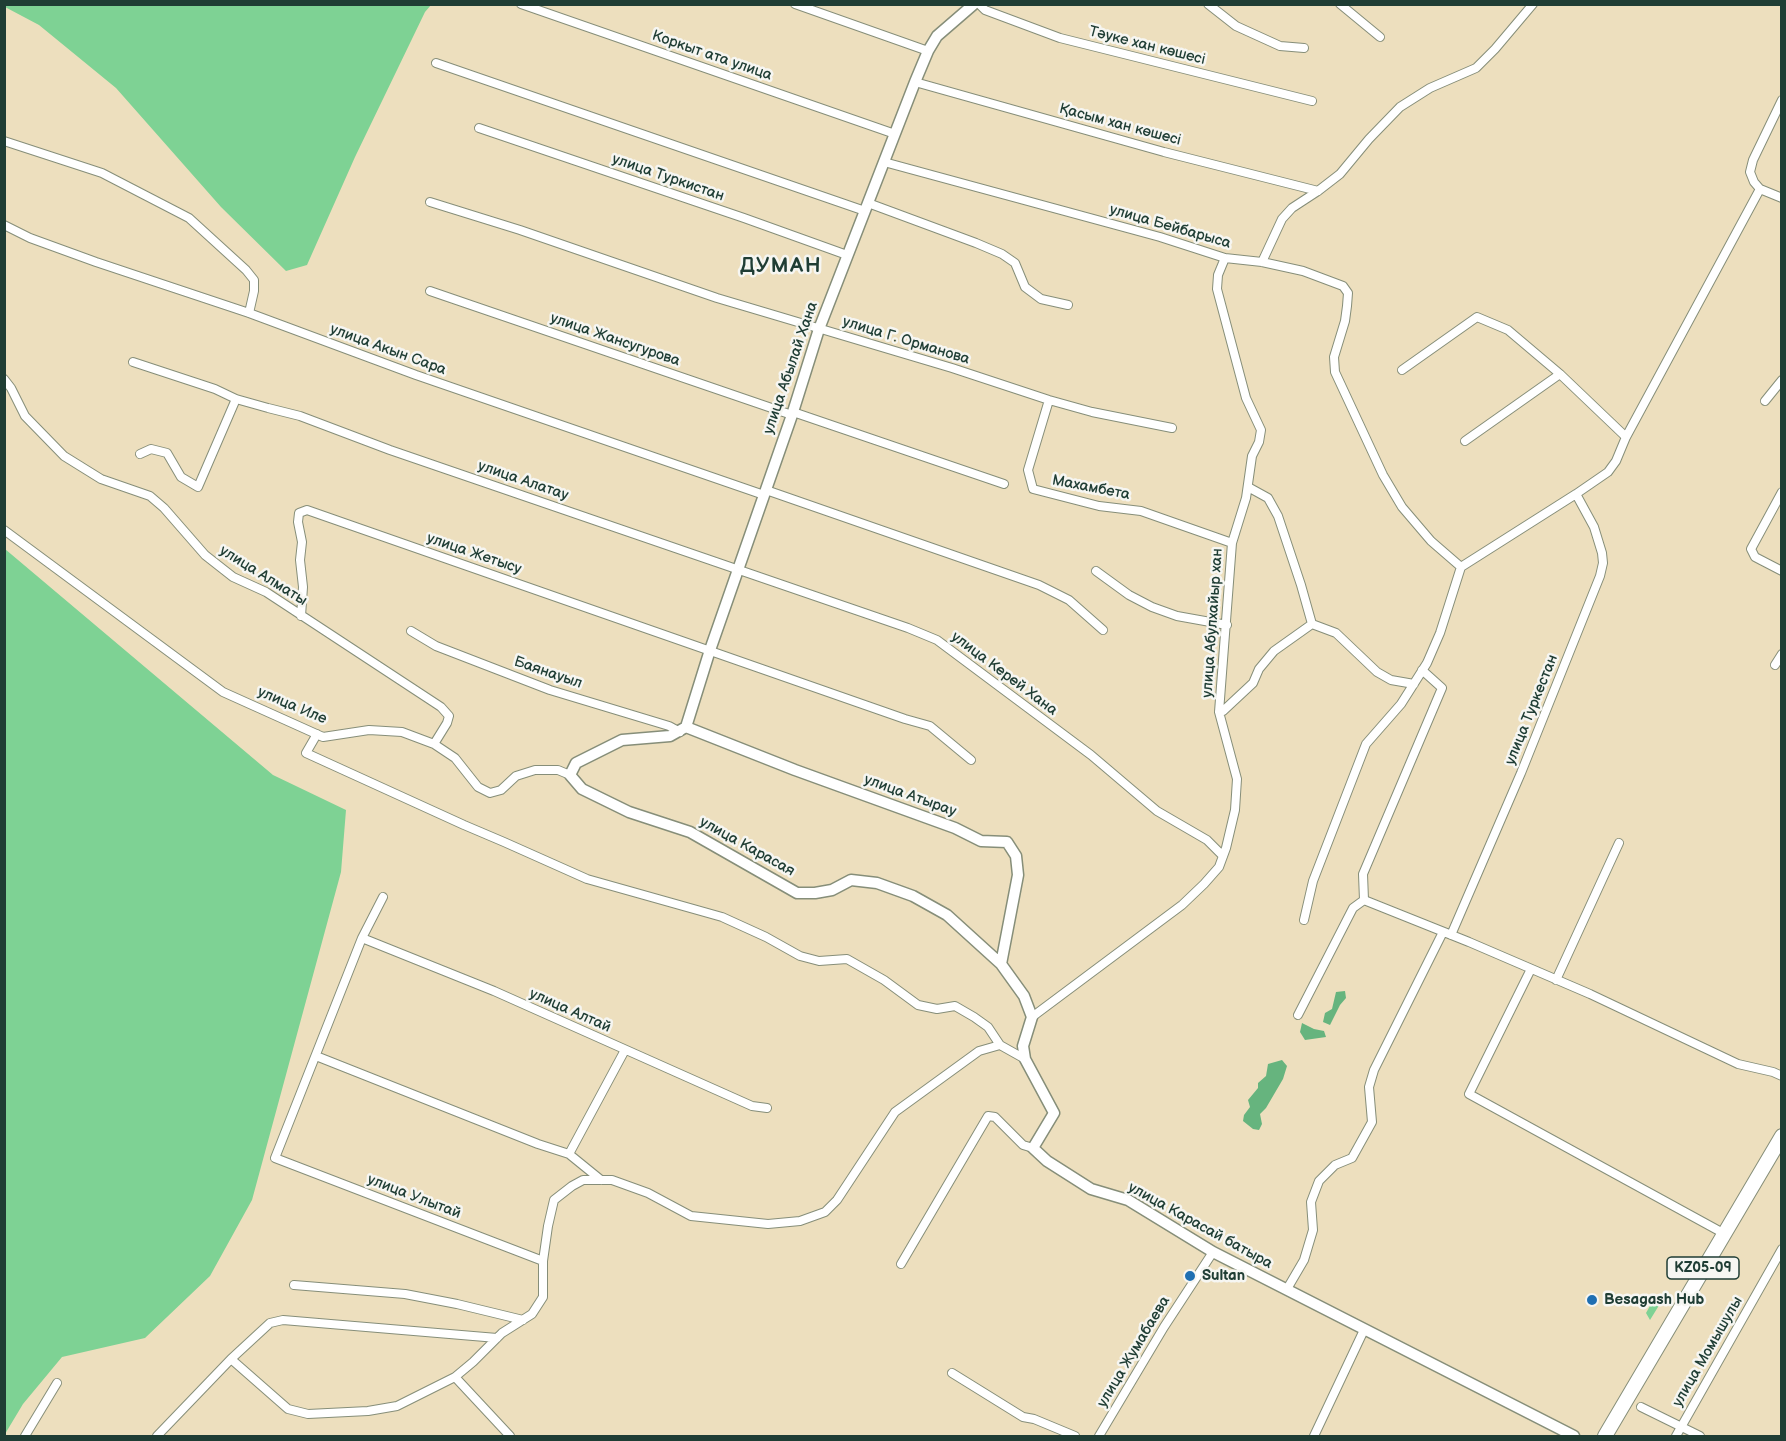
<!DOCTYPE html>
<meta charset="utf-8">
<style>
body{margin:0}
#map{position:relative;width:1786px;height:1441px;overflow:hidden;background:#eddfbe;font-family:"Balsamiq Sans",sans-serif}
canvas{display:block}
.frame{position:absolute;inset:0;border:6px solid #1f3d34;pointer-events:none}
</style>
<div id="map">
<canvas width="1786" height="1441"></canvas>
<div class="frame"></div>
</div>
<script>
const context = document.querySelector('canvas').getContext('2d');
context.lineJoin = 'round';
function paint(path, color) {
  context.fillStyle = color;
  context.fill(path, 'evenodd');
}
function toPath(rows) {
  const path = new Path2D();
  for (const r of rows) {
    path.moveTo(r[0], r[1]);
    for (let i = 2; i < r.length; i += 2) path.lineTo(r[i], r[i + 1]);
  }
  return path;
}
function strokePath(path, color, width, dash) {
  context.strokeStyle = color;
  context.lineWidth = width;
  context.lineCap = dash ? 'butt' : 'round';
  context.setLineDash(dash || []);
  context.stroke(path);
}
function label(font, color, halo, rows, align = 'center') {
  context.font = font + ' "Balsamiq Sans",sans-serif';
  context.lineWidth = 5;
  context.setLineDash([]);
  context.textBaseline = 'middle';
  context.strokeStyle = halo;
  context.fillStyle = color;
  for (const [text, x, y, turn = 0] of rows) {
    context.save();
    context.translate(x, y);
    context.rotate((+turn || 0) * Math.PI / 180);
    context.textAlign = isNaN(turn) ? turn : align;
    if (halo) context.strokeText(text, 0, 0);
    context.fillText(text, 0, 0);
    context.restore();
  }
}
paint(toPath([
 [4,5,5,4,431,5,425,12,355,157,307,265,286,271,221,207,116,88,39,25,5,7],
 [5,549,273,775,346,810,341,872,252,1200,210,1276,145,1338,62,1357,23,1404,5,1434],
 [1666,1294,1650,1320,1646,1313,1656,1295]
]), '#7ed294');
paint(toPath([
 [1345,991,1346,998,1340,1005,1330,1025,1323,1022,1325,1013,1332,1009,1336,992],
 [1302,1023,1314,1029,1324,1031,1326,1037,1305,1040,1300,1032],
 [1282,1060,1287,1066,1283,1079,1266,1108,1260,1114,1262,1124,1259,1130,1253,1129,1243,1121,1244,1115,1250,1107,1248,1100,1258,1088,1258,1083,1266,1076,1268,1064]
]), '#66b47e');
const minor = toPath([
 [521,4,895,134],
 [795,4,928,51],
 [979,4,985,10,1060,38,1312,101],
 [1208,4,1236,26,1280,46,1304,48],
 [1340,4,1380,37],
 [436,63,865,211],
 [915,82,1164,152,1318,191],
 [1782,100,1753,160,1750,172,1754,182,1760,189,1782,198],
 [479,128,744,218,847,255],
 [4,141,102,173,189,218,246,270,254,280,254,291,249,313],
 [884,162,1160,237,1225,258,1262,262,1303,271,1343,286,1348,293,1347,306,1345,321,1334,357,1335,372,1383,475,1402,507,1431,541,1461,567],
 [430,202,520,230,717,298,952,368,1049,400,1092,412,1172,428],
 [868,203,976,243,1002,254,1015,263,1025,287,1041,299,1068,305],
 [4,225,30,238,96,262,249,313,416,375,764,495],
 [1262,262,1282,219,1292,208,1318,191,1340,174,1369,139,1400,107,1430,88,1476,68,1495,49,1533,4],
 [430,291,792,415],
 [133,362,215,389,236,399,268,408,300,416,390,450,908,628,937,640,1091,755,1157,811,1207,840,1223,856],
 [1402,370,1477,317,1508,330,1560,374,1626,437],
 [4,379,11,388,25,416,64,456,101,479,150,496,164,508,205,555,233,577,266,592,441,707,449,716,447,723,434,744],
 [1049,400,1028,470,1033,489,1099,506,1141,511,1232,543],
 [1765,401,1782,380],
 [793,412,1004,484],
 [1465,441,1560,374],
 [140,454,151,449,167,453,181,477,198,487,236,399],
 [766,490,1039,585,1069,600,1103,630],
 [1782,492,1751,549,1755,557,1782,571],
 [4,530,223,692,323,737,369,730,402,732,434,744,455,758,478,787,490,793,501,790,516,776,535,770,558,770,570,775],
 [1096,571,1129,595,1152,607,1177,616,1227,625],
 [301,616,303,587,300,560,302,542,298,522,299,513,307,510,905,719,930,726,971,760],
 [1312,624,1336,633,1377,672,1391,680,1414,684],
 [411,631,436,646,550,690,669,726,680,732],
 [1775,665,1782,654],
 [1422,670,1442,688,1363,874,1364,900,1469,942,1590,994,1738,1064,1773,1072,1782,1076],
 [1219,712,1223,711,1253,683,1259,669,1274,651,1312,624,1301,585,1278,516,1268,498,1248,487],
 [317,734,306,753,464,825,504,842,587,879,722,917,766,937,800,956,819,961,847,959,884,980,918,1005,937,1009,955,1006,974,1017,988,1027,1000,1045],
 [383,897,362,938,275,1158,543,1261],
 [1304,920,1313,881,1366,744,1401,704,1427,663,1440,633,1461,567,1576,494,1608,472,1616,461,1626,437,1760,189],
 [1451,935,1521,773,1600,576,1603,563,1602,553,1594,527,1576,494],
 [362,938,494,991,752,1106,767,1108],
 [1531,969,1469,1094,1723,1233],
 [1556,980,1619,843],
 [1298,1015,1353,908,1364,900],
 [1032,1017,1182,905,1204,884,1219,867,1226,848,1235,810,1237,779,1219,712,1232,543,1246,498,1252,456,1259,442,1261,430,1246,398,1217,289,1218,275,1225,258],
 [316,1056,538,1144,569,1154,601,1180],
 [569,1154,625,1050],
 [901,1264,988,1116,995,1117,1023,1145,1033,1148],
 [294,1285,405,1294,457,1304,523,1320],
 [1287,1289,1304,1260,1313,1230,1311,1202,1319,1181,1335,1165,1352,1158,1372,1122,1369,1087,1374,1070,1443,932],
 [231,1359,270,1323,283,1320,497,1338],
 [952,1373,1023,1417,1034,1419,1075,1436],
 [455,1377,510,1436],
 [1641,1407,1700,1436],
 [25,1436,57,1383],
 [157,1436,231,1359,288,1409,308,1414,368,1411,397,1406,455,1377,473,1362,502,1333,532,1314,543,1297,543,1261,548,1226,554,1200,572,1186,583,1180,612,1180,648,1193,691,1216,768,1224,800,1221,825,1212,837,1200,895,1112,979,1051,1000,1045,1025,1059],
 [1099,1436,1164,1327,1213,1252],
 [1314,1436,1364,1330],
 [1676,1436,1782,1249]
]);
const tertiary = toPath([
 [686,727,670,736,622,740,576,763,570,775,582,789,629,812,690,832,797,893,815,893,832,890,851,880,877,883,913,896,947,915,1001,964,1024,996,1032,1017,1023,1046,1025,1059,1054,1113,1033,1148,1047,1161,1091,1189,1128,1200,1213,1252,1574,1436],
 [686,727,710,650,792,415,819,329,915,82,928,51,937,36,974,4],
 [686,727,795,770,955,828,981,841,1007,842,1016,856,1018,875,1001,964]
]);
const primary = toPath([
 [1605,1436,1782,1136]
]);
strokePath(minor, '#868e79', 10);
strokePath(tertiary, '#868e79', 13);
strokePath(primary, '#868e79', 16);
strokePath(minor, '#fff', 8);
strokePath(tertiary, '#fff', 10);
strokePath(primary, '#fff', 14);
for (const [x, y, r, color] of [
 [1190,1276,6,"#1f6fb2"],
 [1592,1300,6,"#1f6fb2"]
]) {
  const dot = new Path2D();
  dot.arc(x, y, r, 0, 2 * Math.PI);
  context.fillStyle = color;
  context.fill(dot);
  strokePath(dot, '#f6f6f2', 2);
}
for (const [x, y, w] of [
 [1703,1268,72]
]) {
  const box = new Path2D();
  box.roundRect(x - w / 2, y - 11, w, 22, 4.5);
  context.fillStyle = '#f6f6f2';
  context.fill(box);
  strokePath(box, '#1f3d34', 1.5);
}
label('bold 14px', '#1f3d34', null, [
 ["KZ05-09",1703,1268]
]);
label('15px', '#1f3d34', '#f6f6f2', [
 ["Тәуке хан көшесі",1147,46,14],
 ["Коркыт ата улица",712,56,19],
 ["Қасым хан көшесі",1120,125,15],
 ["улица Туркистан",668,178,19],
 ["улица Бейбарыса",1170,227,16],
 ["улица Жансугурова",615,340,19],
 ["улица Г. Орманова",906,341,17],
 ["улица Акын Сара",388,350,20],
 ["улица Абылай Хана",791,368,-71],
 ["улица Алатау",523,481,19],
 ["Махамбета",1091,488,11],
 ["улица Жетысу",474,554,19],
 ["улица Алматы",263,576,32],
 ["улица Абулхайыр хан",1213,623,-86],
 ["Баянауыл",548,673,19],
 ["улица Керей Хана",1004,674,37],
 ["улица Иле",292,706,23],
 ["улица Туркестан",1532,710,-68],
 ["улица Атырау",910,796,20],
 ["улица Карасая",747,847,29],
 ["улица Алтай",570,1011,24],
 ["улица Улытай",414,1197,21],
 ["улица Карасай батыра",1200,1226,29],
 ["улица Жумабаева",1134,1352,-59],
 ["улица Момышулы",1708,1352,-60]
]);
label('bold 15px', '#1f3d34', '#f6f6f2', [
 ["Sultan",1202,1276],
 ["Besagash Hub",1604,1300]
], 'left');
context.letterSpacing = '1.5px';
label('bold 21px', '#1f3d34', '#f6f6f2', [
 ["ДУМАН",781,267]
]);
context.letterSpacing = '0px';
</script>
